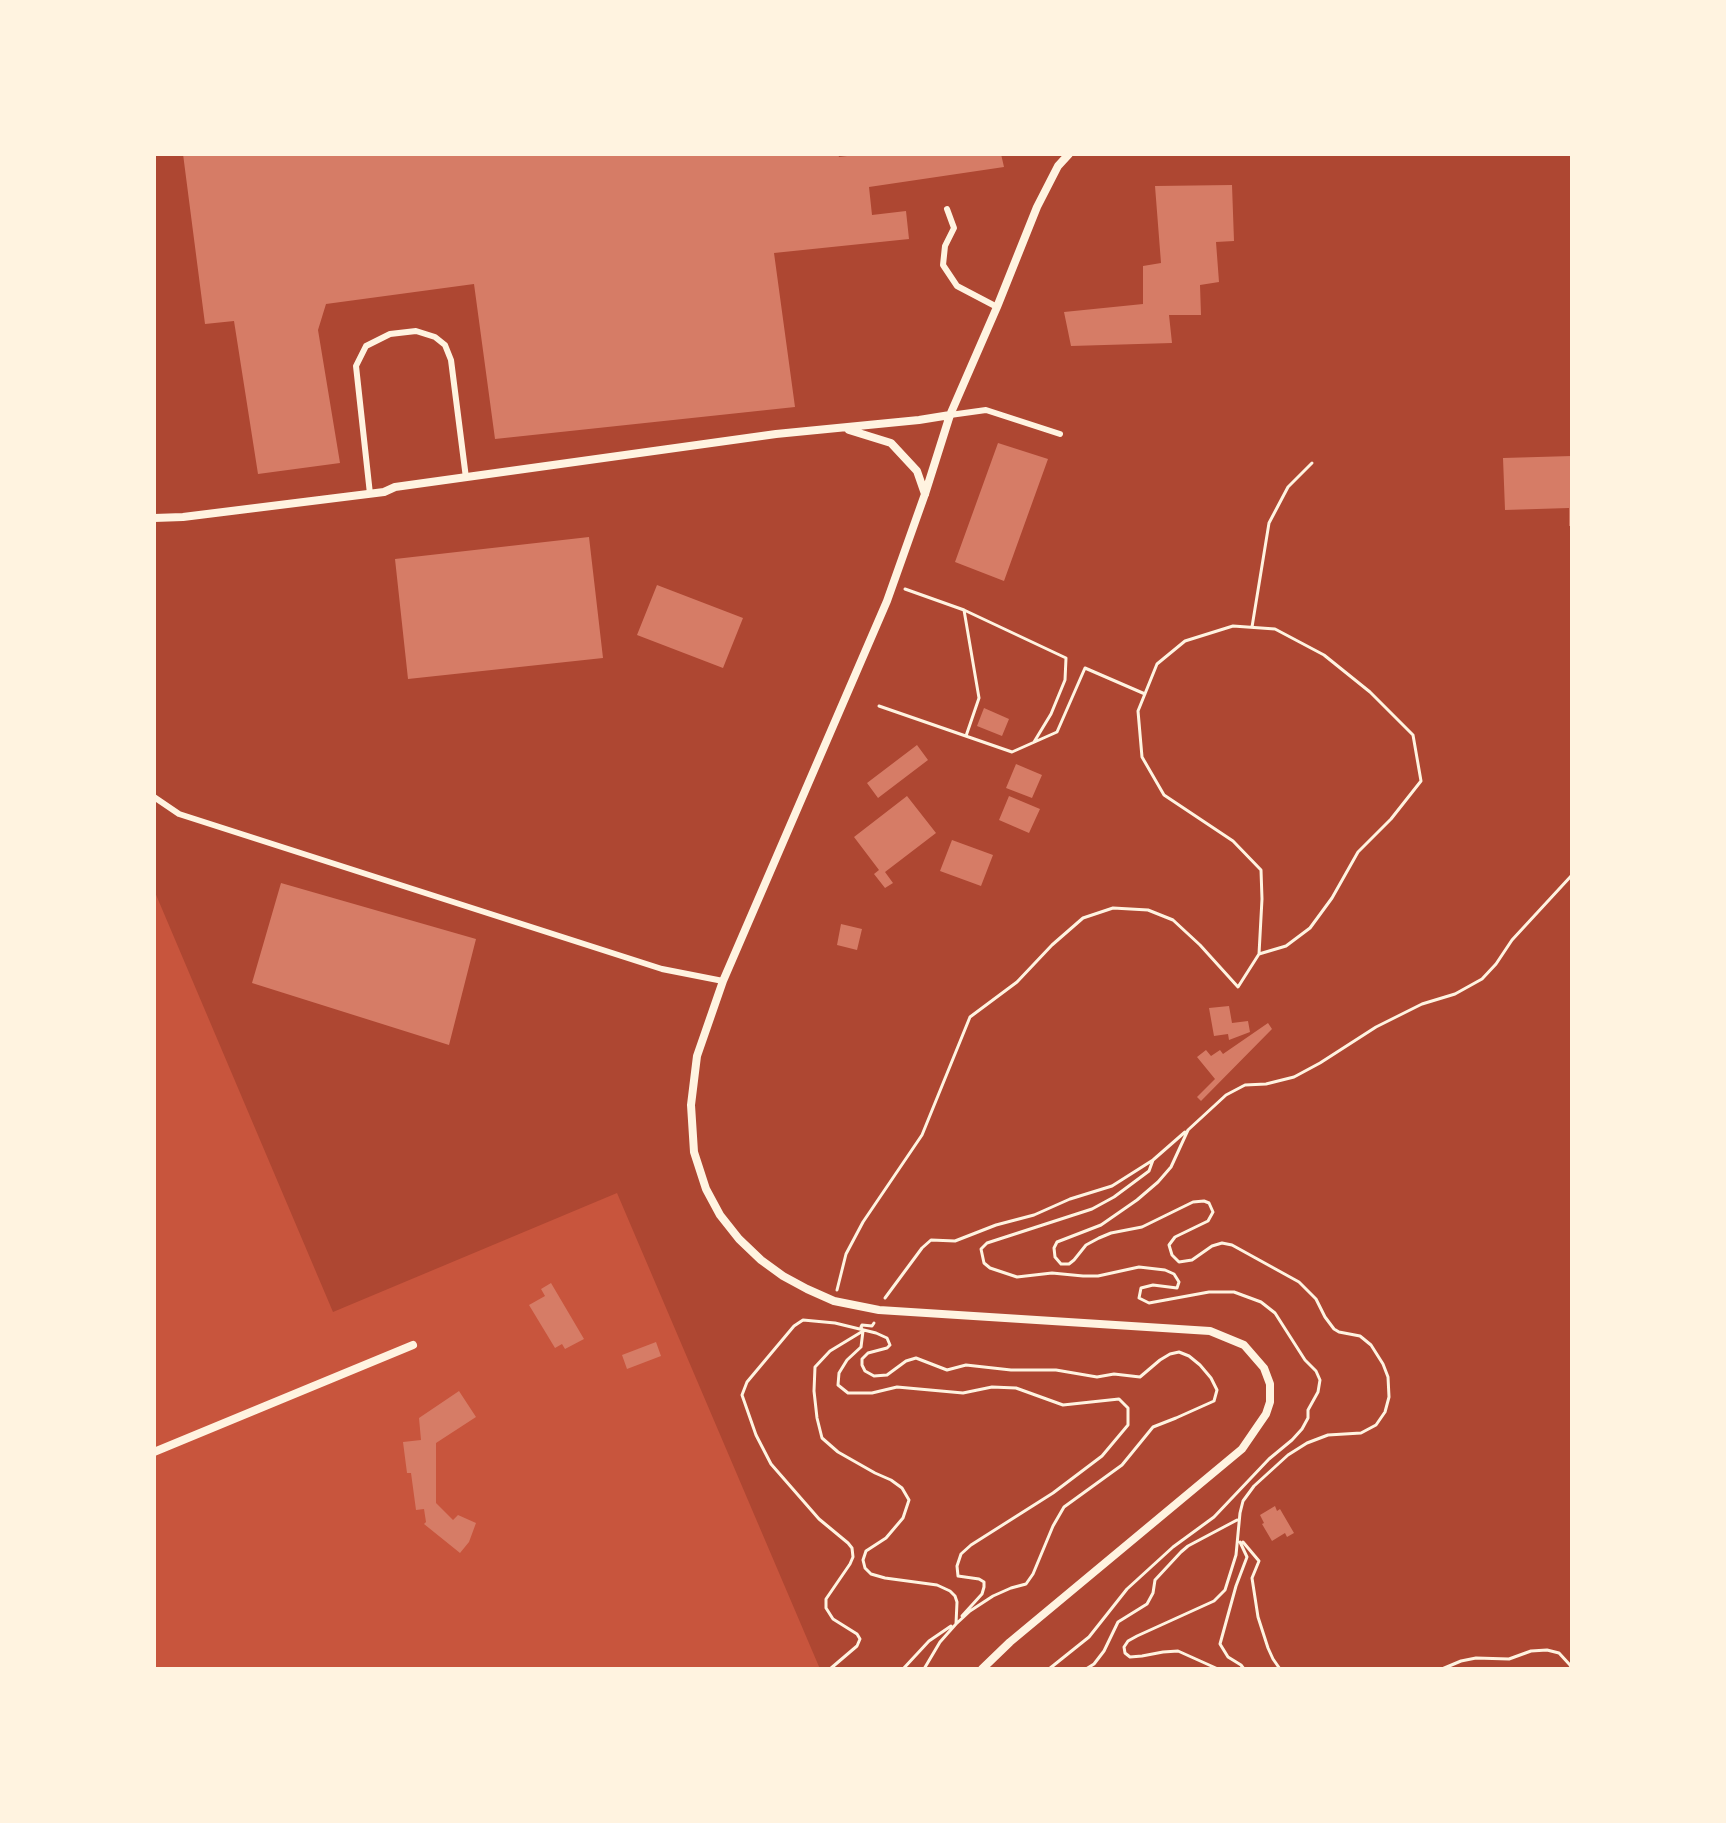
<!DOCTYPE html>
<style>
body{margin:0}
#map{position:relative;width:1726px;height:1823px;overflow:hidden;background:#c8553d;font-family:Barlow,sans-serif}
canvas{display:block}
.frame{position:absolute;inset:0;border:156px solid #fff3e0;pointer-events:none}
</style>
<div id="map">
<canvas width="1726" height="1823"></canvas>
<div class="frame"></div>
</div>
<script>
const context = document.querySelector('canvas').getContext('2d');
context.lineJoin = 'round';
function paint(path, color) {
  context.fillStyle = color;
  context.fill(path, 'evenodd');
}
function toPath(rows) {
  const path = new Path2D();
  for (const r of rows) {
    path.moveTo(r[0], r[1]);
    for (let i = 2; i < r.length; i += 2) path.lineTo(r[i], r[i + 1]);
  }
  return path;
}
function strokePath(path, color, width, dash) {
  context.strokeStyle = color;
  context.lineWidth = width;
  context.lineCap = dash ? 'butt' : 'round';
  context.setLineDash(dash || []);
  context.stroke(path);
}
paint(toPath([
 [154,154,1572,154,1572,1669,820,1669,617,1193,333,1312,154,890]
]), '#ae4732');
paint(toPath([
 [183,154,838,154,839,157,863,154,1001,154,1004,167,869,187,872,215,906,211,909,239,774,253,795,407,495,439,474,284,326,304,318,330,340,463,258,474,234,321,205,324],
 [1232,185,1234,241,1216,242,1219,282,1200,285,1201,315,1169,315,1172,343,1071,346,1064,312,1143,304,1143,266,1161,263,1155,186],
 [998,443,1048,459,1004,581,955,562],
 [1572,456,1572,526,1569,526,1569,508,1505,510,1503,458],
 [589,537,603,658,408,679,395,559],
 [657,585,743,618,723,668,637,635],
 [984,708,1009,719,1002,736,977,726],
 [917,745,928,760,878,798,867,783],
 [1016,764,1042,775,1032,798,1006,788],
 [907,796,936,833,885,872,893,883,885,888,874,874,879,870,854,837],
 [1009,796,1040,809,1029,833,999,820],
 [952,840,993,855,981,886,940,871],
 [281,883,476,939,449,1045,252,983],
 [841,924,862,929,857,950,837,945],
 [1229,1006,1232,1023,1248,1021,1250,1032,1229,1040,1228,1034,1214,1036,1209,1008],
 [1268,1023,1272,1029,1201,1101,1197,1097,1215,1079,1197,1057,1206,1050,1211,1056,1220,1050,1223,1054],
 [551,1283,584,1339,565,1349,562,1344,555,1348,529,1305,545,1296,541,1289],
 [656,1342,661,1356,627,1369,622,1355],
 [459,1391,476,1417,436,1443,436,1503,453,1520,458,1515,476,1523,469,1542,460,1553,424,1524,426,1522,424,1509,416,1510,411,1473,407,1473,403,1442,421,1440,419,1418],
 [1275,1506,1277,1511,1280,1509,1294,1533,1287,1537,1285,1533,1272,1541,1262,1524,1264,1523,1260,1515]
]), '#d67c66');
strokePath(toPath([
 [905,589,964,610,979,698,966,736],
 [964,610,1066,658,1065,680,1051,714,1034,742],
 [1252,627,1269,523,1288,487,1312,463],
 [879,706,1012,752,1057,732,1085,668,1145,694],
 [837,1290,846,1254,863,1222,922,1135,970,1017,1017,982,1052,945,1083,918,1113,908,1148,910,1173,920,1200,945,1238,987,1259,954,1262,899,1261,870,1233,841,1164,795,1142,757,1138,711,1157,664,1185,641,1233,626,1275,629,1324,655,1370,692,1413,735,1421,781,1391,819,1358,852,1332,898,1310,928,1286,946,1259,954],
 [885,1298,922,1248,931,1240,955,1241,996,1225,1034,1215,1070,1199,1112,1186,1153,1160,1185,1132],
 [874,1323,872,1326,862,1325,861,1327,863,1331,830,1351,815,1367,814,1391,817,1418,822,1438,838,1452,875,1473,891,1480,902,1488,909,1500,903,1518,886,1538,866,1551,863,1560,865,1568,871,1574,885,1578,937,1585,950,1591,955,1596,957,1602,956,1624,940,1642,924,1669],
 [863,1331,861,1347,847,1360,839,1373,838,1385,848,1393,872,1393,897,1387,963,1393,992,1387,1016,1388,1063,1405,1119,1399,1128,1408,1128,1425,1102,1456,1053,1493,971,1545,961,1554,957,1566,958,1576,979,1579,984,1582,984,1587,982,1594,962,1616],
 [1240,1542,1247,1557,1236,1586,1220,1644,1228,1657,1241,1665,1244,1669],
 [1243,1542,1259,1561,1252,1578,1258,1617,1268,1648,1273,1659,1280,1669],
 [830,1669,857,1646,860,1639,857,1634,833,1619,826,1608,826,1599,850,1564,853,1557,852,1548,848,1543,819,1519,771,1464,756,1435,742,1395,747,1382,794,1326,803,1320,835,1323,876,1333,887,1338,890,1345,887,1348,868,1353,862,1359,862,1365,865,1371,874,1376,887,1375,906,1361,916,1358,947,1370,966,1365,1011,1370,1056,1370,1097,1377,1114,1374,1140,1377,1160,1360,1170,1354,1179,1352,1189,1356,1200,1365,1211,1378,1217,1390,1214,1401,1176,1418,1153,1427,1122,1465,1064,1507,1053,1526,1033,1574,1026,1584,1011,1588,993,1596,970,1611,956,1624],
 [903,1669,929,1641,951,1626],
 [1049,1669,1089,1637,1127,1589,1173,1547,1214,1517,1269,1459,1292,1440,1302,1429,1308,1418,1308,1410,1318,1392,1320,1380,1316,1371,1305,1360,1275,1313,1261,1302,1234,1292,1209,1292,1149,1303,1139,1298,1141,1288,1153,1285,1177,1288,1179,1282,1174,1274,1165,1270,1139,1267,1098,1276,1083,1276,1052,1273,1017,1277,990,1268,984,1263,981,1249,987,1243,1092,1209,1114,1197,1149,1171,1153,1160],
 [1086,1669,1094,1664,1104,1651,1118,1622,1147,1604,1153,1593,1155,1580,1181,1552,1188,1546,1237,1520],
 [1218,1669,1178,1651,1163,1652,1142,1656,1130,1657,1125,1653,1124,1647,1128,1641,1137,1636,1214,1601,1225,1590,1236,1555,1240,1513,1243,1501,1254,1486,1288,1455,1307,1443,1328,1435,1361,1433,1376,1425,1385,1412,1389,1397,1388,1377,1383,1364,1371,1345,1360,1336,1339,1332,1334,1329,1325,1317,1316,1299,1299,1282,1232,1245,1222,1243,1212,1246,1192,1260,1179,1262,1172,1255,1169,1245,1175,1237,1208,1221,1213,1212,1209,1203,1204,1201,1193,1202,1142,1227,1111,1233,1099,1238,1086,1245,1074,1260,1069,1264,1061,1264,1055,1257,1054,1248,1057,1242,1101,1225,1137,1200,1158,1182,1171,1167,1188,1130,1226,1095,1245,1085,1266,1084,1294,1077,1320,1063,1376,1027,1422,1004,1455,994,1482,979,1496,964,1512,940,1572,875],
 [1442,1669,1461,1661,1476,1658,1509,1659,1531,1651,1547,1650,1559,1653,1570,1665,1572,1669]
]), '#fff3e0', 3);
strokePath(toPath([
 [947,209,954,228,945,246,943,265,957,286,997,307],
 [950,415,986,410,1060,434],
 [370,494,356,366,366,346,390,334,416,331,435,337,445,345,451,360,466,478],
 [154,797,179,814,662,969,723,981]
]), '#fff3e0', 6);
strokePath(toPath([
 [849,430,891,443,917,471,925,494],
 [154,518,183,517,384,492,395,487,776,434,919,420,950,415],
 [154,1452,413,1345],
 [982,1669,1010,1642,1242,1449,1266,1414,1270,1402,1270,1384,1264,1368,1244,1345,1210,1331,879,1310,834,1301,807,1289,783,1276,761,1260,739,1239,720,1215,706,1189,694,1152,691,1105,697,1056,723,981,887,601,925,494,950,415,997,307,1037,207,1058,166,1069,154]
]), '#fff3e0', 8);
</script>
